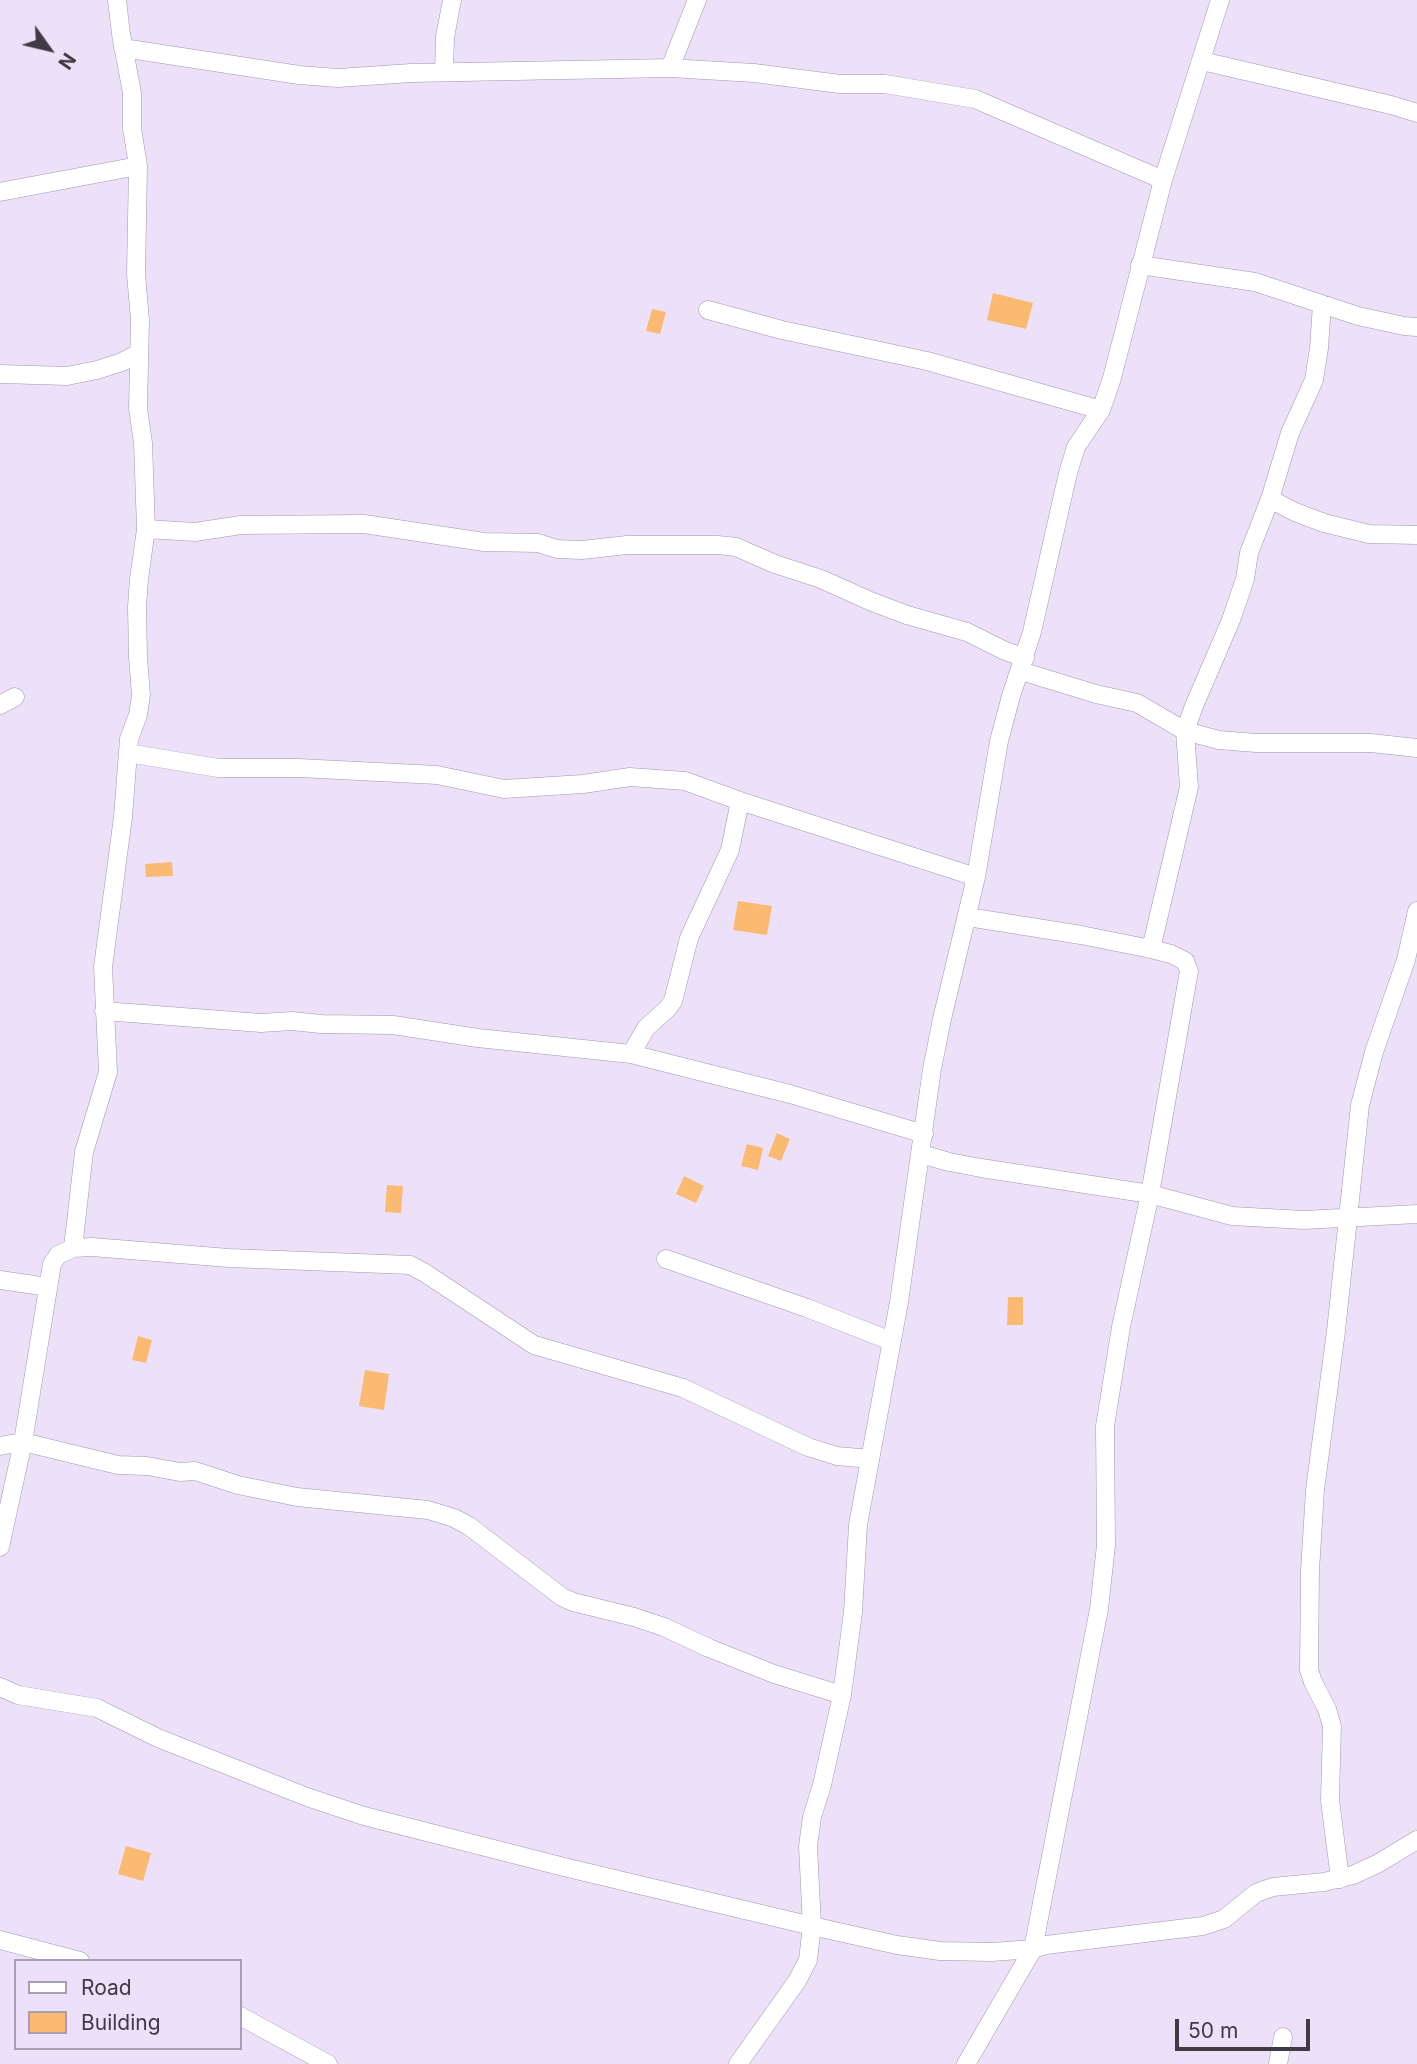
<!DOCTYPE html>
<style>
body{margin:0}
#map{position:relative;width:1417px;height:2064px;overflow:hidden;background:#ede0f9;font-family:Inter,sans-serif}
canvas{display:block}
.legend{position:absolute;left:14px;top:1959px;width:228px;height:91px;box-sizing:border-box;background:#ede0f9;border:2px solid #a79eb1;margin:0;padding:9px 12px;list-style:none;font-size:21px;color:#3f3a44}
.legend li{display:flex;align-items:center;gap:14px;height:35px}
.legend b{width:35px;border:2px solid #a79eb1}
.north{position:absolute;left:14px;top:14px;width:70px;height:70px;-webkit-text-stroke:5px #ede0f9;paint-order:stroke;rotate:124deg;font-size:19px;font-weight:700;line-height:28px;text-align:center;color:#3f3a44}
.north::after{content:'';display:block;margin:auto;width:24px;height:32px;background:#3f3a44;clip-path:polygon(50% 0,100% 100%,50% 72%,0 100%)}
.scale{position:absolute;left:1175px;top:2019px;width:135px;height:32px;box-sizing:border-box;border:4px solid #3f3a44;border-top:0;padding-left:9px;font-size:21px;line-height:24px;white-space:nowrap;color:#3f3a44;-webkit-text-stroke:5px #ede0f9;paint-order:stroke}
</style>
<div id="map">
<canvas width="1417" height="2064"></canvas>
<ul class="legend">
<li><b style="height:9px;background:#fff"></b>Road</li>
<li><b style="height:19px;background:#fbba72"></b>Building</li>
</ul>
<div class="north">N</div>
<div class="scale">50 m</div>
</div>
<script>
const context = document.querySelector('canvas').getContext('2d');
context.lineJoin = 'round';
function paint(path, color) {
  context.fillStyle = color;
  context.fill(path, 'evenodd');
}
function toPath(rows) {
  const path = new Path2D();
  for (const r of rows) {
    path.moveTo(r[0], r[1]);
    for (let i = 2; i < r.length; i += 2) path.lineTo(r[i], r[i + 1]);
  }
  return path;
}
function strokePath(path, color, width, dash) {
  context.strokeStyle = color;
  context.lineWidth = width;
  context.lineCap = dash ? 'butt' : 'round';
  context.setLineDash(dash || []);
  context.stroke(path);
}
paint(toPath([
 [993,293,1033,303,1026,329,987,320],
 [652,309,666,312,660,334,646,331],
 [172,862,173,876,146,877,145,864],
 [738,901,772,906,767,935,733,930],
 [777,1133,790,1139,781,1161,768,1156],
 [747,1144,763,1148,758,1170,741,1166],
 [684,1176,704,1186,696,1203,676,1194],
 [387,1185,403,1186,401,1213,385,1212],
 [1008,1297,1023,1297,1023,1325,1007,1325],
 [138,1336,152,1340,146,1363,132,1360],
 [365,1370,389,1374,384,1410,359,1406],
 [126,1846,151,1853,143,1881,118,1874]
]), '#fbba72');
const street = toPath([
 [117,0,121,34,132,93,132,128,138,166,136,274,140,320,138,408,143,443,146,529,195,532,241,525,364,524,484,542,538,543,557,549,582,550,627,545,718,545,736,547,775,564,821,579,870,601,907,615,967,632,1003,650,1025,658],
 [123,48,299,75,338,78,411,73,670,68,754,73,840,84,885,84,975,99,1163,180],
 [1202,61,1391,105,1417,113],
 [670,68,697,0],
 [444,72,445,37,452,0],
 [0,192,138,166],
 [1140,265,1255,282,1358,316,1404,326,1417,327],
 [1322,304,1319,348,1314,380,1290,433,1270,499,1295,512,1324,523,1369,534,1417,535],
 [708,310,782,330,927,361,1101,410],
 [0,374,67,376,97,370,122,362,139,353],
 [1021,671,1096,694,1137,703,1185,731,1219,740,1256,743,1371,743,1417,748],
 [0,705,15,697],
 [128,753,218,768,299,768,437,775,504,789,583,784,630,777,685,781,740,801,976,877],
 [1151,949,1189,787,1185,731,1194,706,1231,620,1245,579,1249,553,1270,499],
 [104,1011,261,1023,292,1021,321,1024,393,1025,478,1038,631,1054,790,1094,924,1134],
 [631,1054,646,1028,667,1009,673,1001,689,938,730,850,740,801],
 [921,1154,949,1162,981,1168,1150,1194,1232,1216,1304,1220,1417,1214],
 [73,1248,84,1152,108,1072,103,967,123,817,129,739,138,715,141,695,138,657,137,607,139,579,146,529],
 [666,1259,807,1308,891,1341],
 [0,1280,48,1287],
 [0,1446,23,1442,118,1465,147,1466,180,1472,195,1471,238,1485,297,1497,428,1510,454,1518,469,1526,562,1597,573,1602,634,1617,664,1627,709,1648,774,1674,842,1695],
 [0,1547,23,1442,52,1264,58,1255,73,1248,92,1247,229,1258,410,1265,425,1273,534,1345,683,1388,808,1447,837,1456,870,1459],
 [0,1687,18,1695,97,1708,158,1738,307,1797,364,1816,564,1867,812,1926,897,1945,940,1951,992,1952,1033,1949,1046,1945,1203,1926,1224,1919,1256,1893,1273,1887,1324,1882,1353,1875,1377,1864,1417,1840],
 [1340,1879,1330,1800,1332,1726,1327,1709,1313,1682,1309,1670,1310,1571,1315,1490,1336,1331,1360,1105,1374,1052,1406,960,1417,911],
 [0,1940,80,1961],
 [240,2016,328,2064],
 [738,2064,797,1981,808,1960,812,1926,808,1846,812,1817,822,1785,842,1695,853,1612,858,1525,899,1302,932,1069,942,1019,976,877,999,741,1011,696,1032,632,1068,473,1076,447,1101,410,1112,378,1163,180,1220,0],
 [966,2064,1033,1949,1099,1609,1106,1545,1105,1426,1121,1327,1150,1194,1189,971,1185,961,1171,954,1151,949,1081,935,968,917],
 [1278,2064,1283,2037]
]);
strokePath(street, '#a296ad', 19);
strokePath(street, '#fff', 18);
</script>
